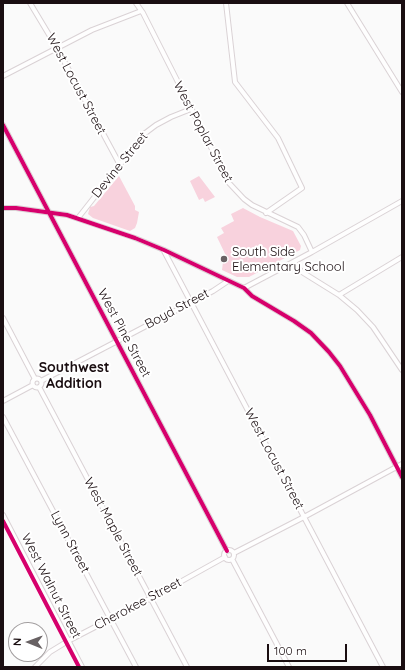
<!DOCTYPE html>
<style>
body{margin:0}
#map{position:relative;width:405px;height:670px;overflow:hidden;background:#fafafa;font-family:Quicksand,sans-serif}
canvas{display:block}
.frame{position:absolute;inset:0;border:4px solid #1a0e11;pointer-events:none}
.north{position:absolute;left:8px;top:622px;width:40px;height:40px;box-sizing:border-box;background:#fff;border:1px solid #a39fa0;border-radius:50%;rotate:271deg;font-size:11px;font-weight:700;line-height:16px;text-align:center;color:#1a0e11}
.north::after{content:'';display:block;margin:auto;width:14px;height:18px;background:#686163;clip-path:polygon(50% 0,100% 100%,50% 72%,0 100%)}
.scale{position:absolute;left:267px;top:644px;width:80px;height:18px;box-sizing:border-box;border:2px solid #1a0e11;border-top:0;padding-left:5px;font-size:12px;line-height:14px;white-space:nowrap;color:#1a0e11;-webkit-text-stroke:3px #fff;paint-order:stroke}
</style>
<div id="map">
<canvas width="405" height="670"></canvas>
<div class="frame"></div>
<div class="north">N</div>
<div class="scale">100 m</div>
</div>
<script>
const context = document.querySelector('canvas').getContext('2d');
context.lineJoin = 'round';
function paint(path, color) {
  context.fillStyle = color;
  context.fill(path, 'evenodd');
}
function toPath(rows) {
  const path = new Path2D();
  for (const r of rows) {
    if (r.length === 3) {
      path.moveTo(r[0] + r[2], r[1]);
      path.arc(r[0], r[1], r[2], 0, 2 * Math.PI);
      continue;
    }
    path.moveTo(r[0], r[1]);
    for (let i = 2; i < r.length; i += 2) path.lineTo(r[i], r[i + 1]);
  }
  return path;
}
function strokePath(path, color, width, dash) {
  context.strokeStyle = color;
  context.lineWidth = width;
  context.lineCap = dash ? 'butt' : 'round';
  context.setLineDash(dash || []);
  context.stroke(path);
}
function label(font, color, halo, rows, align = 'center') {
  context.font = font + ' Quicksand,sans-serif';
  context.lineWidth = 4;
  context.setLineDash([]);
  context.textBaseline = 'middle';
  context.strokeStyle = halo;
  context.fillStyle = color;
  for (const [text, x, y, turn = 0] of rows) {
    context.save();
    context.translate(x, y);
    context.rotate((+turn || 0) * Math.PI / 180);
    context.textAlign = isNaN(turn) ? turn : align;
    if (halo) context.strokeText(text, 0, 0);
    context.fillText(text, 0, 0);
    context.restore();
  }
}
paint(toPath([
 [119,176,135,206,135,210,139,212,137,223,135,228,130,231,93,218,88,214,90,207,94,206],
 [199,176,215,197,205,202,203,198,199,200,190,181],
 [243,208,260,217,293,231,301,246,300,250,249,277,237,277,222,270,223,262,228,260,217,237,224,233,221,228,234,221,231,214]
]), '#f8d2dd');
const minor = toPath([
 [30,3,57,48,120,165],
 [136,3,143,13,229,183,244,199,252,205,298,227,304,235,312,252],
 [226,3,235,82,278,138,302,188,266,213],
 [347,3,402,92],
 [3,76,92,30,141,11],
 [3,125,227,551],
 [3,208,16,208,67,215,135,238,164,250,244,288,252,296,294,321,311,333,329,352,340,366,370,415,402,477],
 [78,218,144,134,156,125,171,117,191,109],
 [164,251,383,667],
 [294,262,302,272,339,295,357,310,373,327,402,370],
 [244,288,312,252,402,201],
 [339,295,402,257],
 [3,318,35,379],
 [37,383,4.5],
 [41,381,213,291,228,281],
 [39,387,187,667],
 [3,401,33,385],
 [3,417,136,667],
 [3,515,82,667],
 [229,555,5],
 [234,553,304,517,402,464],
 [232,559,289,667],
 [35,667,50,652,68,641,155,596,225,557]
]);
strokePath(minor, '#dad2d5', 6);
strokePath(minor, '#fefefe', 4);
strokePath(toPath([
 [3,125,227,551],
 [3,208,16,208,67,215,135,238,164,250,244,288,252,296,294,321,311,333,329,352,340,366,370,415,402,477],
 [3,521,79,667]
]), '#d6006c', 4);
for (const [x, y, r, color] of [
 [224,259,4,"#686163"]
]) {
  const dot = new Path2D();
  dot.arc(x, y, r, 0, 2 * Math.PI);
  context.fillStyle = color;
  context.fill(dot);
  strokePath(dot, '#fff', 1.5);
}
label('13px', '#1a0e11', '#fff', [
 ["West Locust Street",76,84,62],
 ["West Poplar Street",203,132,62],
 ["Devine Street",120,165,-51],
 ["Boyd Street",177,309,-28],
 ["West Pine Street",124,333,62],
 ["West Locust Street",274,459,62],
 ["West Maple Street",113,527,62],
 ["Lynn Street",70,542,62],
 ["West Walnut Street",51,586,63],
 ["Cherokee Street",138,604,-28]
]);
label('13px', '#1a0e11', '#fff', [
 ["South Side",232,252],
 ["Elementary School",232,267]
], 'left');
label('bold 14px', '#1a0e11', '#fff', [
 ["Southwest",74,368],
 ["Addition",74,384]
]);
</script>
